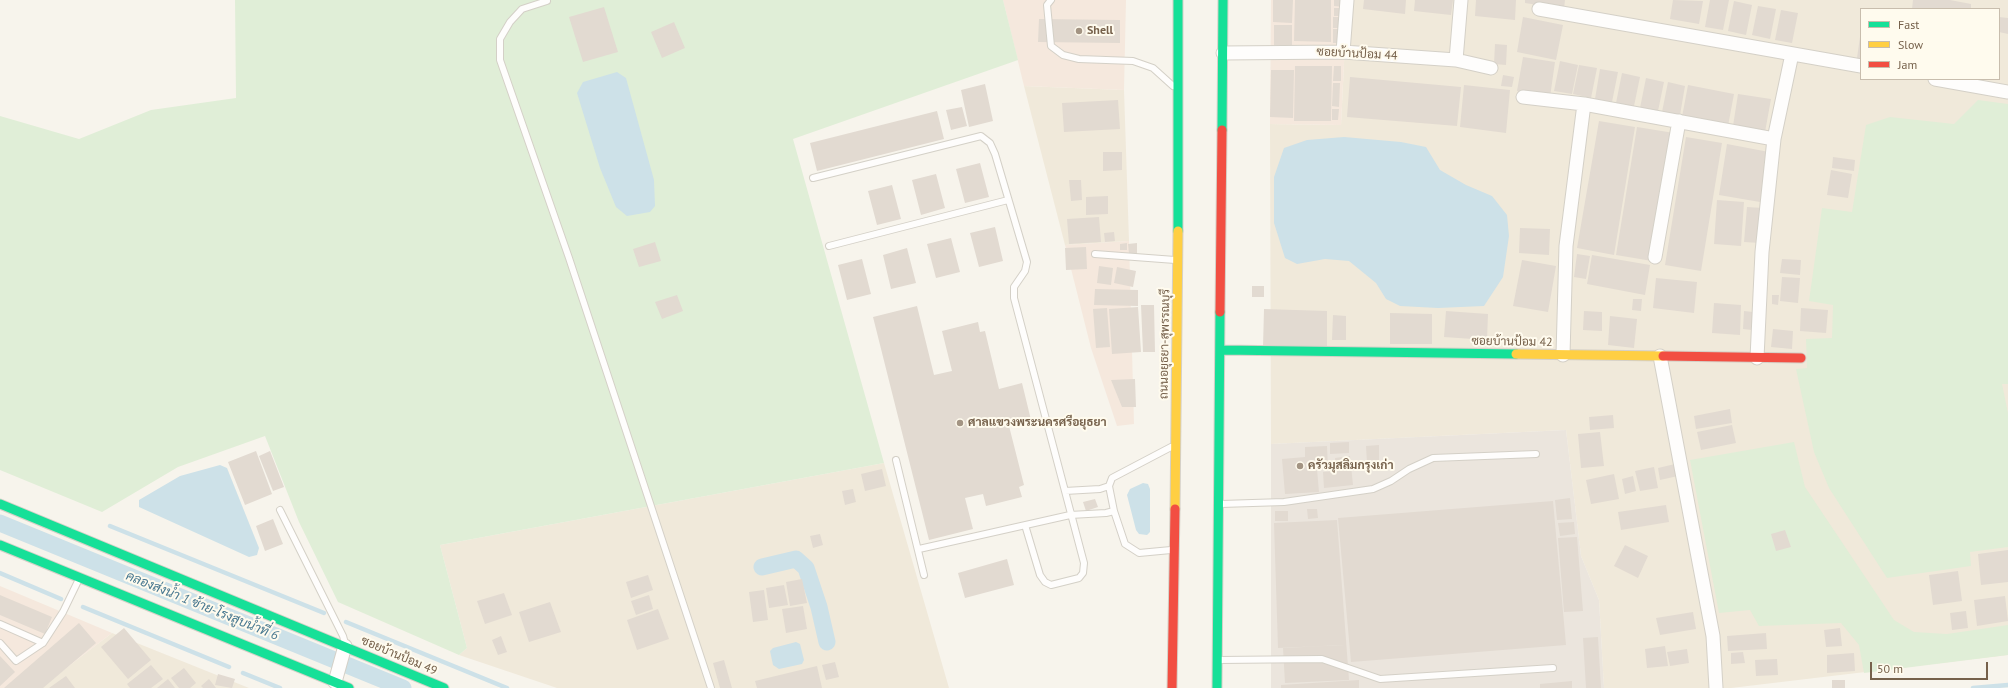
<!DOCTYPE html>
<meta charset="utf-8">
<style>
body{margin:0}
#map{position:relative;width:2008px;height:688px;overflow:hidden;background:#f7f4ec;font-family:"PT Sans",sans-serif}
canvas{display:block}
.legend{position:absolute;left:1860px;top:8px;width:140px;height:72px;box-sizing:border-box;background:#fffbee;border:1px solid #c8bdad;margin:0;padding:5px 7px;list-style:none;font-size:12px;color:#76614b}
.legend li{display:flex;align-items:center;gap:8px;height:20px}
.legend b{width:20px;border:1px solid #c8bdad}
.scale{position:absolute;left:1870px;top:662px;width:118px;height:18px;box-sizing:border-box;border:2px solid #76614b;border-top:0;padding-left:5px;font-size:12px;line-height:14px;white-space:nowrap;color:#76614b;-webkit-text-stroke:3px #fffbee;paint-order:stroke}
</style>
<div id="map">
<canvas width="2008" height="688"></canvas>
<ul class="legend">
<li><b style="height:5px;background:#16e098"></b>Fast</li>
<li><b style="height:5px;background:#ffcf43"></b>Slow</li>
<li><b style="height:5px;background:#f24e42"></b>Jam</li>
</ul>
<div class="scale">50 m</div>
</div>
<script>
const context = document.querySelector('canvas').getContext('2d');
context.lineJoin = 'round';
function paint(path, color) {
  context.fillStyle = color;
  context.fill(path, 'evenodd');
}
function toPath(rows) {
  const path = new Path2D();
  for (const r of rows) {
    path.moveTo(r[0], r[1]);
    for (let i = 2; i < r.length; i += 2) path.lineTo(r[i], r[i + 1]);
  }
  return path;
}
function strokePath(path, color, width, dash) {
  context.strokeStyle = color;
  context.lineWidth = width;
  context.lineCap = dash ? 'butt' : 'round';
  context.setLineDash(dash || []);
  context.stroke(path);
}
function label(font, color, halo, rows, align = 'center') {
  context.font = font + ' "PT Sans",Sarabun,sans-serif';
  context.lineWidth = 4;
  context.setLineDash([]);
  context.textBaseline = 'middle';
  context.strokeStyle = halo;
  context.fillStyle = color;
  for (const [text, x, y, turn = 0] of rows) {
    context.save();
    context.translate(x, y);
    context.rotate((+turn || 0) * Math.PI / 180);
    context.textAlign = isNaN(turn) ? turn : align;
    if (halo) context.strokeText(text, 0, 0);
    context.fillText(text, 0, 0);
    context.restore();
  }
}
paint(toPath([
 [1347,0,2008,0,2008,655,1731,688,1604,688,1599,600,1581,556,1566,430,1271,444,1270,124,1341,125],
 [1861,9,1999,9,1999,79,1861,79],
 [1024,86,1124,90,1129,241,1065,245],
 [884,463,949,688,557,688,459,655,467,648,440,545],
 [112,633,249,688,40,688]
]), '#f0e9da');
paint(toPath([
 [1003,0,1126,0,1124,90,1024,86],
 [1271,0,1347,0,1341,125,1270,124],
 [1129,241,1134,424,1117,426,1091,348,1065,245],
 [0,586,112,633,40,688,0,688]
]), '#f5e8dd');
paint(toPath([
 [1566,430,1581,556,1599,600,1604,688,1271,688,1271,444]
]), '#ebe5dd');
paint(toPath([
 [235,0,1003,0,1018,60,793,139,884,463,440,545,467,648,459,655,338,602,299,522,265,436,178,467,102,512,0,470,0,116,79,139,151,110,236,98],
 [1978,100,2008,104,2008,384,2002,384,2008,413,2008,547,1970,552,1971,566,1887,578,1829,488,1814,452,1796,369,1807,368,1806,339,1832,338,1833,305,1809,301,1822,208,1852,212,1866,125,1890,117,1954,124],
 [1794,442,1805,487,1894,620,1914,632,1947,634,2008,625,2008,655,1864,673,1859,645,1841,623,1759,626,1750,610,1719,613,1690,460]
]), '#e0eed7');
paint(toPath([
 [617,72,626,78,654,180,655,206,650,212,627,216,616,207,600,168,577,93,583,82],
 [1344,137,1401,142,1426,147,1440,170,1466,185,1492,196,1507,215,1509,236,1503,277,1484,306,1438,308,1400,306,1386,299,1376,283,1349,261,1325,259,1297,264,1285,258,1274,223,1274,177,1284,148,1307,140],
 [220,465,227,468,259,548,257,555,249,557,139,507,139,500,180,476],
 [1143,483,1148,484,1150,489,1150,532,1147,535,1139,534,1136,530,1127,495,1130,489],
 [796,642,800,644,804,660,802,664,779,669,773,665,770,651,773,648]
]), '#cde1e8');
strokePath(toPath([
 [110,526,324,613],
 [0,573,61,599],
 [83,607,229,667],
 [346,622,507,688],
 [243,673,280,688],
 [1973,688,2008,685]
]), '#cde1e8', 4.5);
strokePath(toPath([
 [0,523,403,688],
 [762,567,796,559,806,568,819,607,827,642]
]), '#cde1e8', 17);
paint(toPath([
 [1273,0,1293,0,1292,23,1273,22],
 [1295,0,1331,0,1331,42,1294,41],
 [1334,0,1346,0,1345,7,1334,6],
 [1364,0,1406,0,1405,14,1363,9],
 [1415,0,1453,0,1451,15,1414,11],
 [1476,0,1516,0,1515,20,1475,16],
 [1525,0,1565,0,1564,9,1525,3],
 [1673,0,1703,1,1699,24,1670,19],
 [1710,0,1729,0,1723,30,1705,27],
 [1913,0,1950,0,1971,4,1971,9,1912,9],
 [1734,1,1752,5,1746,35,1728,31],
 [1758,6,1776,9,1770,39,1752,35],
 [604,7,618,52,583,62,569,17],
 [1334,8,1343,8,1343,16,1334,16],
 [1781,10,1798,13,1792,43,1775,40],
 [1333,17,1342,17,1342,28,1333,28],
 [1523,17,1563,25,1556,60,1517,52],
 [1999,17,2008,18,2008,34,1999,32],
 [1039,19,1120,20,1120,43,1038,42],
 [674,22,685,48,662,58,651,32],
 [1274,25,1292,25,1292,45,1274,45],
 [1333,29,1342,29,1342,43,1333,43],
 [1860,37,1861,37,1861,58,1857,58],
 [1495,44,1507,45,1506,65,1494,64],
 [1523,57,1555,62,1550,97,1517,91],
 [1560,61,1578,65,1572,94,1554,91],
 [1579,65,1597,68,1591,98,1573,94],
 [1295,66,1332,66,1331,121,1294,121],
 [1334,66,1341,66,1341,81,1333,81],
 [1600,69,1618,72,1612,102,1595,99],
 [1271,70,1294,70,1293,118,1270,117],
 [1622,73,1640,77,1634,106,1616,103],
 [1503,75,1514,77,1512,87,1501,86],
 [1350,77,1461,87,1457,126,1347,117],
 [1646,78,1664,82,1658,111,1640,108],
 [1668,82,1685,86,1680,115,1662,112],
 [1333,83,1340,83,1339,107,1332,106],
 [985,84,993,121,969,127,961,90],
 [1464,85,1510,90,1506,133,1460,127],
 [1688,85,1734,94,1728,126,1682,117],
 [1738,94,1771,99,1765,132,1733,126],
 [1118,100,1120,129,1064,132,1062,103],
 [962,107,967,126,951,130,946,110],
 [1332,109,1339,109,1338,120,1332,120],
 [937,111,944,139,817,171,810,143],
 [1599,121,1635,127,1614,255,1577,248],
 [1637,127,1674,133,1652,261,1616,255],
 [1686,137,1722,143,1701,271,1665,265],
 [1727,144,1769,152,1760,202,1719,195],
 [1103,152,1122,152,1122,170,1103,171],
 [1833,157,1855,160,1854,171,1832,168],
 [980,163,989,197,965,203,956,169],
 [1831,170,1852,174,1848,198,1827,195],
 [936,174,945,208,921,215,912,180],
 [1069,180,1081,180,1082,200,1071,201],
 [892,185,901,219,877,225,868,191],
 [1108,196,1108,214,1086,215,1086,197],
 [1717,200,1744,202,1741,246,1714,244],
 [1747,207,1763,208,1760,243,1744,242],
 [1099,217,1101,242,1069,244,1067,219],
 [995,227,1003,261,979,267,970,233],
 [1520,228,1550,229,1549,255,1519,253],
 [1114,232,1115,241,1105,242,1104,233],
 [951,238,960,272,936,278,927,244],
 [655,242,661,261,639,267,633,249],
 [1127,243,1127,250,1120,250,1120,244],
 [1137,243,1137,254,1129,254,1128,244],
 [1086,247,1087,269,1066,270,1065,248],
 [907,248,916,283,891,289,883,255],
 [1577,254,1590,256,1586,279,1574,277],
 [1592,255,1650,265,1645,295,1587,284],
 [862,259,871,294,847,300,838,265],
 [1782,259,1801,260,1800,275,1780,273],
 [1522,260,1556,266,1548,312,1513,306],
 [1099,266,1113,268,1111,285,1097,283],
 [1117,267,1136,271,1133,287,1114,283],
 [1782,277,1800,278,1798,303,1780,301],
 [1656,278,1697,282,1694,313,1653,308],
 [1252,286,1264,286,1264,297,1252,297],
 [1095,289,1138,290,1138,306,1094,305],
 [677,295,683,311,662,319,655,302],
 [1772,295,1779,295,1778,305,1772,304],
 [1633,299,1642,299,1641,311,1632,310],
 [1714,303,1741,305,1740,335,1712,333],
 [1141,305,1154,305,1155,352,1143,352],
 [917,306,934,375,952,371,942,331,978,322,980,332,985,331,999,389,1022,383,1031,420,1009,426,1024,485,1019,487,1022,497,986,506,983,494,965,498,973,529,929,540,873,317],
 [1138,307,1141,352,1112,354,1109,309],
 [1107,308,1110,347,1096,348,1093,309],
 [1801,308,1828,310,1826,333,1800,331],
 [1264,309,1327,311,1327,348,1263,347],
 [1446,311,1488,314,1487,340,1444,337],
 [1584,311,1602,312,1602,331,1583,330],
 [1744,311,1753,312,1752,330,1743,329],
 [1390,313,1432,314,1432,344,1390,344],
 [1333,315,1346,316,1346,340,1332,340],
 [1610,316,1637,319,1634,348,1608,345],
 [1773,329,1793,331,1792,349,1771,347],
 [1135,379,1136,407,1122,407,1111,380],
 [1730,409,1732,423,1696,429,1694,416],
 [1613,415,1614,428,1590,430,1589,417],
 [1732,425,1736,443,1701,450,1697,432],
 [1600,432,1604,466,1581,468,1578,434],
 [1349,442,1349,453,1330,454,1330,443],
 [1379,445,1379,462,1367,463,1366,446],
 [1327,446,1328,469,1317,469,1319,492,1285,494,1282,459,1305,457,1305,447],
 [256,451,272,494,245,505,228,462],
 [270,451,284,487,273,491,259,456],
 [1350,456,1353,485,1324,488,1323,472,1336,471,1335,458],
 [1675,464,1678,476,1660,480,1658,468],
 [1654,467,1658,488,1640,491,1635,471],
 [882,469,886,486,865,491,861,474],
 [1614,474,1619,499,1591,504,1586,480],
 [1633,476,1636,491,1625,494,1622,479],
 [853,489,856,502,845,505,842,491],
 [1570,498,1572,519,1557,520,1555,500],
 [1095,499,1098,507,1086,511,1083,502],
 [1553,501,1566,645,1351,662,1338,518],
 [1666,505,1669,522,1621,530,1618,512],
 [1307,509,1317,509,1318,518,1308,519],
 [1275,511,1288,511,1288,521,1275,521],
 [273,519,283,544,265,551,256,526],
 [1337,520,1349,680,1285,683,1283,648,1345,645,1278,648,1274,523],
 [1574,522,1575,534,1560,536,1558,523],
 [1785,530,1791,547,1776,551,1771,534],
 [820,534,823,545,813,548,810,536],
 [1577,537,1583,611,1564,612,1558,538],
 [1625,545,1648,556,1638,578,1614,566],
 [2008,550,2008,582,1981,585,1978,554],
 [1007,559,1014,585,965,598,958,573],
 [1958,571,1962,601,1933,605,1929,575],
 [648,575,653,590,631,598,626,582],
 [802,579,807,603,790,606,786,582],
 [784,585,788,605,769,608,766,588],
 [764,590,768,620,753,622,749,592],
 [504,593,512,615,485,624,477,601],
 [0,595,52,617,45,634,0,615],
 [649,595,653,609,636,615,631,601],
 [2005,596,2008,621,1977,626,1974,600],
 [550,602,561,632,529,642,519,612],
 [803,606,807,629,786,633,782,609],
 [658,609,669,639,637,650,627,620],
 [1966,611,1968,628,1952,630,1950,613],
 [1693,612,1696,629,1660,635,1656,618],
 [79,623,96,643,43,688,4,688],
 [124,628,151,660,128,679,101,647],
 [1840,628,1842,646,1826,647,1824,630],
 [1766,633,1767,649,1728,651,1727,636],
 [501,636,507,652,498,655,492,640],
 [1598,637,1601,688,1586,688,1583,638],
 [1665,646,1668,666,1647,668,1645,649],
 [1687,649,1689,663,1670,666,1667,652],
 [1743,652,1745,663,1731,664,1731,653],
 [1854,653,1855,671,1827,673,1827,655],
 [0,656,15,672,0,686],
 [1777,659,1778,675,1756,676,1755,660],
 [724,660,732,688,720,688,713,663],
 [835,662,839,677,826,680,822,665],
 [151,665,163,679,151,688,130,688,127,684],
 [817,666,822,688,757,688,755,681],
 [184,668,196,683,190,688,179,688,171,678],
 [218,674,235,679,232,688,215,685],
 [66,676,75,688,49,688],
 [168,679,175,688,157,688],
 [209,679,216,688,203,688,201,686],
 [1359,680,1359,688,1281,688,1281,685],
 [1832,680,1845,680,1845,688,1832,688],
 [1572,681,1572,688,1540,688,1540,684]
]), '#e2dad1');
const lane = toPath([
 [1051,0,1047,5,1051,46,1063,55,1079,59,1133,61,1153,68,1173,86],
 [547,1,522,9,510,22,500,39,500,60,569,258,711,688],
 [813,178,981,136,990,143,995,154,1027,262,1025,271,1014,287,1014,298,1084,563,1083,573,1079,578,1051,585,1045,582,1040,575,1025,525],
 [829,246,1008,200],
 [1095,254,1175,260],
 [1171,447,1112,478,1109,486,1114,511,1125,544,1139,553,1171,550],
 [896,460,924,575],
 [1065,491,1100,489,1109,486],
 [1221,504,1284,502,1373,489,1391,481,1409,469,1433,458,1536,454],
 [280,510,343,636,345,643],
 [919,549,1070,515,1106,513,1114,511],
 [0,624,43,643],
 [0,643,16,661,43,643,63,612,79,579],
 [1219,660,1322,659,1380,679,1553,668]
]);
const street = toPath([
 [1539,9,1861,66],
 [1343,52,1347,0],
 [1223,53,1343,52,1456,60,1491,68],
 [1456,60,1461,0],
 [1935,79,2008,92],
 [1523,97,1584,104],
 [1655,257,1679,121],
 [1563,355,1566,246,1584,104,1774,139],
 [1660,356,1713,636,1716,688],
 [1757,358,1762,252,1774,139,1792,54],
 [335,682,345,646]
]);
const fast = toPath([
 [1178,0,1178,231],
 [1222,130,1223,0],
 [1222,350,1516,354],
 [0,504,444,688],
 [0,545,349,688],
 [1217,688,1220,312]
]);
const slow = toPath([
 [1516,354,1663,356],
 [1175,509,1178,231]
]);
const jam = toPath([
 [1220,312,1222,130],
 [1663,356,1801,358],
 [1172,688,1175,509]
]);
strokePath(lane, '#d4d0c7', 8);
strokePath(street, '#d4d0c7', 15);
strokePath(fast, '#d5d0c7', 11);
strokePath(slow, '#d5d0c7', 11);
strokePath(jam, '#d5d0c7', 11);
strokePath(lane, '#fefdfc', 6);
strokePath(street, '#fefdfc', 13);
strokePath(fast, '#16e098', 9);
strokePath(slow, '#ffcf43', 9);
strokePath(jam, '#f24e42', 9);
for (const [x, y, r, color] of [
 [1079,31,4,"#a39483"],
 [960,423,4,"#a39483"],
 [1300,466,4,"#a39483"]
]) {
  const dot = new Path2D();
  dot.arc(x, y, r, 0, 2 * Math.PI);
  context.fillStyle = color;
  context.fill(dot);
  strokePath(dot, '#fffbee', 1.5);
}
label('bold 12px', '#76614b', '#fffbee', [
 ["Shell",1087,31],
 ["ศาลแขวงพระนครศรีอยุธยา",968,423],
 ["ครัวมุสลิมกรุงเก่า",1308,466]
], 'left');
label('12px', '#76614b', '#fffbee', [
 ["ซอยบ้านป้อม 44",1357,54,3],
 ["ซอยบ้านป้อม 42",1512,342,1],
 ["ถนนอยุธยา-สุพรรณบุรี",1165,344,-89],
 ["ซอยบ้านป้อม 49",399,656,23]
]);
label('italic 13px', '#487890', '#fffbee', [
 ["คลองส่งน้ำ 1 ซ้าย-โรงสูบน้ำที่ 6",202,606,22]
]);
</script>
